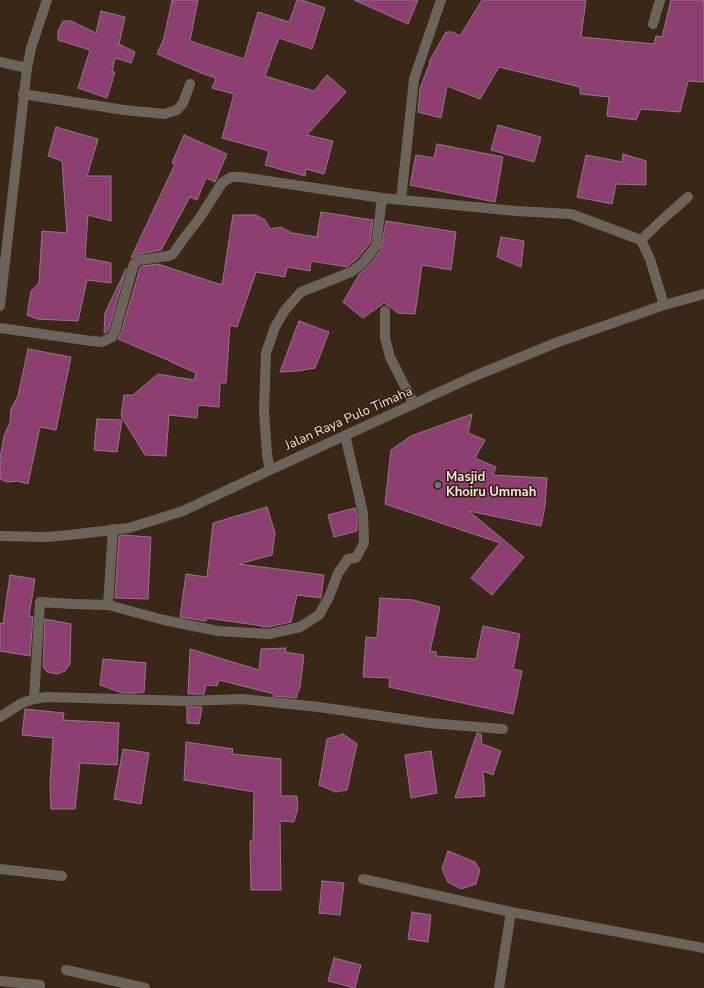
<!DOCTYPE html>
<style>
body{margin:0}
canvas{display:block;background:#3b2718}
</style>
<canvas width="704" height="988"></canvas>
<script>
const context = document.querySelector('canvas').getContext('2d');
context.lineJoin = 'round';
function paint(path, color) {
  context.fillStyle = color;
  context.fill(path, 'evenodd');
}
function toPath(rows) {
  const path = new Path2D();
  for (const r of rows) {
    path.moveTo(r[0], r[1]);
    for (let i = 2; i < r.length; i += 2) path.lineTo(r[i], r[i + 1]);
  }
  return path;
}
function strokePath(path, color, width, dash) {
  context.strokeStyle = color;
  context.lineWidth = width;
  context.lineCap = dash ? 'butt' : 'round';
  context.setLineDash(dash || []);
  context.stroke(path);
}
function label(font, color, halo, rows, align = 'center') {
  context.font = font + ' "Nunito Sans",sans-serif';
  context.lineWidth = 3;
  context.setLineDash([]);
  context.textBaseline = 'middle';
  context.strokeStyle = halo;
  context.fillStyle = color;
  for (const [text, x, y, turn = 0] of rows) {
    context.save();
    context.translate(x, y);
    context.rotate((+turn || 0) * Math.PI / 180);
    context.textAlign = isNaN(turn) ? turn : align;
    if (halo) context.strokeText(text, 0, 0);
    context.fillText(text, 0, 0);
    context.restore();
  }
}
const building = toPath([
 [172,0,198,0,190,41,244,59,258,12,289,22,297,0,302,0,325,8,312,49,279,38,265,76,314,91,327,75,346,92,307,135,333,141,324,174,306,169,305,176,265,165,269,151,222,138,234,94,212,88,216,78,201,73,157,54,164,38,172,0],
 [354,0,418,0,408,24,354,0],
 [482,0,586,0,581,37,654,44,656,36,662,37,671,0,704,0,704,82,688,81,680,112,641,109,636,120,607,116,609,97,580,94,580,87,499,67,480,99,447,86,441,118,418,112,420,88,430,63,429,62,446,32,453,32,460,36,482,0],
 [101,11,125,17,119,44,135,52,131,63,115,58,112,72,115,72,107,98,78,88,90,50,58,40,58,31,63,21,71,21,96,33,101,11],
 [498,125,541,137,534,162,491,150,498,125],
 [56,127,98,139,87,176,111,176,111,221,88,215,85,258,111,263,111,283,87,280,78,321,37,319,27,315,31,291,39,283,42,231,67,233,62,161,48,156,56,127],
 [184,135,227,154,215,182,206,178,197,200,190,197,161,250,138,254,131,258,175,164,172,163,184,135],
 [437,144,503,157,495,202,410,185,416,155,434,158,437,144],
 [623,154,646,161,646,185,616,184,612,204,577,197,586,155,622,162,623,154],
 [321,212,373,220,370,243,357,259,347,267,311,261,310,271,287,267,285,277,256,272,237,327,230,325,226,383,220,383,219,407,198,405,197,418,169,415,166,456,145,455,121,416,124,395,133,395,158,374,194,380,196,373,171,362,172,361,170,361,118,339,121,333,140,268,142,266,158,264,222,285,233,215,256,215,265,220,270,229,281,227,292,233,317,237,321,212],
 [386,221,456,232,451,270,422,265,415,314,398,313,389,306,384,303,363,318,343,302,360,273,367,268,381,250,386,221],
 [501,237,524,241,521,267,497,257,501,237],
 [126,269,109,329,107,332,105,333,104,332,105,313,126,269],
 [299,321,329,332,315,368,298,371,280,372,299,321],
 [28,349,71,357,56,430,40,427,28,484,17,481,8,482,0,479,0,459,4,436,10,422,11,409,18,396,28,349],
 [472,414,468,433,485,440,475,458,496,467,493,475,547,478,545,506,541,526,469,511,524,557,492,595,471,578,500,543,385,504,391,450,411,436,472,414],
 [97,419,122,420,117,452,94,450,97,419],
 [267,507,275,533,272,555,239,564,324,575,321,598,297,595,291,622,268,627,262,627,262,626,207,618,206,621,180,617,186,574,207,577,213,523,267,507],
 [355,508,357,514,357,531,334,537,328,515,355,508],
 [122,535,151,537,148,599,115,598,119,536,122,535],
 [10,575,35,579,29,616,33,617,30,656,0,651,0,623,3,624,10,575],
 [380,598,413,600,440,607,430,651,436,652,436,656,476,659,483,626,520,634,513,669,522,671,513,714,389,687,390,678,363,677,366,637,377,638,380,598],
 [45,619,71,624,70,664,65,671,57,674,47,672,43,667,45,619],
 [286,648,285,652,304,655,300,687,296,698,273,696,274,694,219,680,217,686,206,685,204,694,188,694,190,649,259,670,261,649,286,648],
 [103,659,146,663,144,692,137,693,122,693,100,685,103,659],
 [187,707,202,707,199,724,187,723,187,707],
 [25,709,64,713,63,720,119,723,117,765,80,763,75,809,51,809,50,783,53,738,22,735,25,709],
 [477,733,481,734,482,744,501,751,493,775,483,771,485,796,455,798,477,733],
 [343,734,357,744,347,790,335,792,319,785,327,739,343,734],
 [186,742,233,749,232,754,281,759,281,796,297,796,298,808,294,822,280,821,281,890,251,890,250,841,253,841,254,792,184,780,186,742],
 [123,749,149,753,141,804,114,799,123,749],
 [431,751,437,793,411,798,405,755,431,751],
 [448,851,475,862,480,870,476,884,461,889,448,882,442,869,448,851],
 [322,881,344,883,340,915,319,913,322,881],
 [412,912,431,915,428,942,408,939,412,912],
 [334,958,361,965,355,988,328,981,334,958]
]);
paint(building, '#8d3f72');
strokePath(building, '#927787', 1);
strokePath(toPath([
 [653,24,660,0],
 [0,62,27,68],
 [23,94,124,110,164,114,177,110,183,103,190,84],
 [401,200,414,79,441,0],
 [641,240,664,218,688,197],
 [0,306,27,68,31,48,47,0],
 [385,311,385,338,390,357,414,404],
 [0,328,91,341,102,342,112,337,115,331,131,274,134,264,139,260,168,256,173,254,184,238,199,219,222,183,231,177,241,177,382,198,516,211,571,214,641,240,650,259,664,305],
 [270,470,267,454,264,411,266,353,275,327,285,310,301,292,351,272,362,264,376,246,382,198],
 [0,536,46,537,69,535,129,528,183,511,270,470,470,378,558,342,664,305,704,294],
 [108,605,113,529],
 [34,699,40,602,72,604,108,605,164,620,218,631,269,634,300,627,319,615,329,597,338,573,348,559,356,558,364,543,363,513,345,435],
 [0,717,22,703,34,699,47,697,188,701,242,699,319,707,429,723,503,729],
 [0,869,62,876],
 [363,879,511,912],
 [66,970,145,988],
 [0,981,40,985],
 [499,988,511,912,704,948]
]), '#6c645b', 10);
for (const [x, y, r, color] of [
 [438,485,4,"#6b7280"]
]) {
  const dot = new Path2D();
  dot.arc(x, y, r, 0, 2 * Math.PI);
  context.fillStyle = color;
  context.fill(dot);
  strokePath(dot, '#311e0e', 1.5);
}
label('13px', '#f3e6dc', '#311e0e', [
 ["Jalan Raya Pulo Timaha",349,419,-24]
]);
label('bold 13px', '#f3e6dc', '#311e0e', [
 ["Masjid",446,478],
 ["Khoiru Ummah",446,493]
], 'left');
</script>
